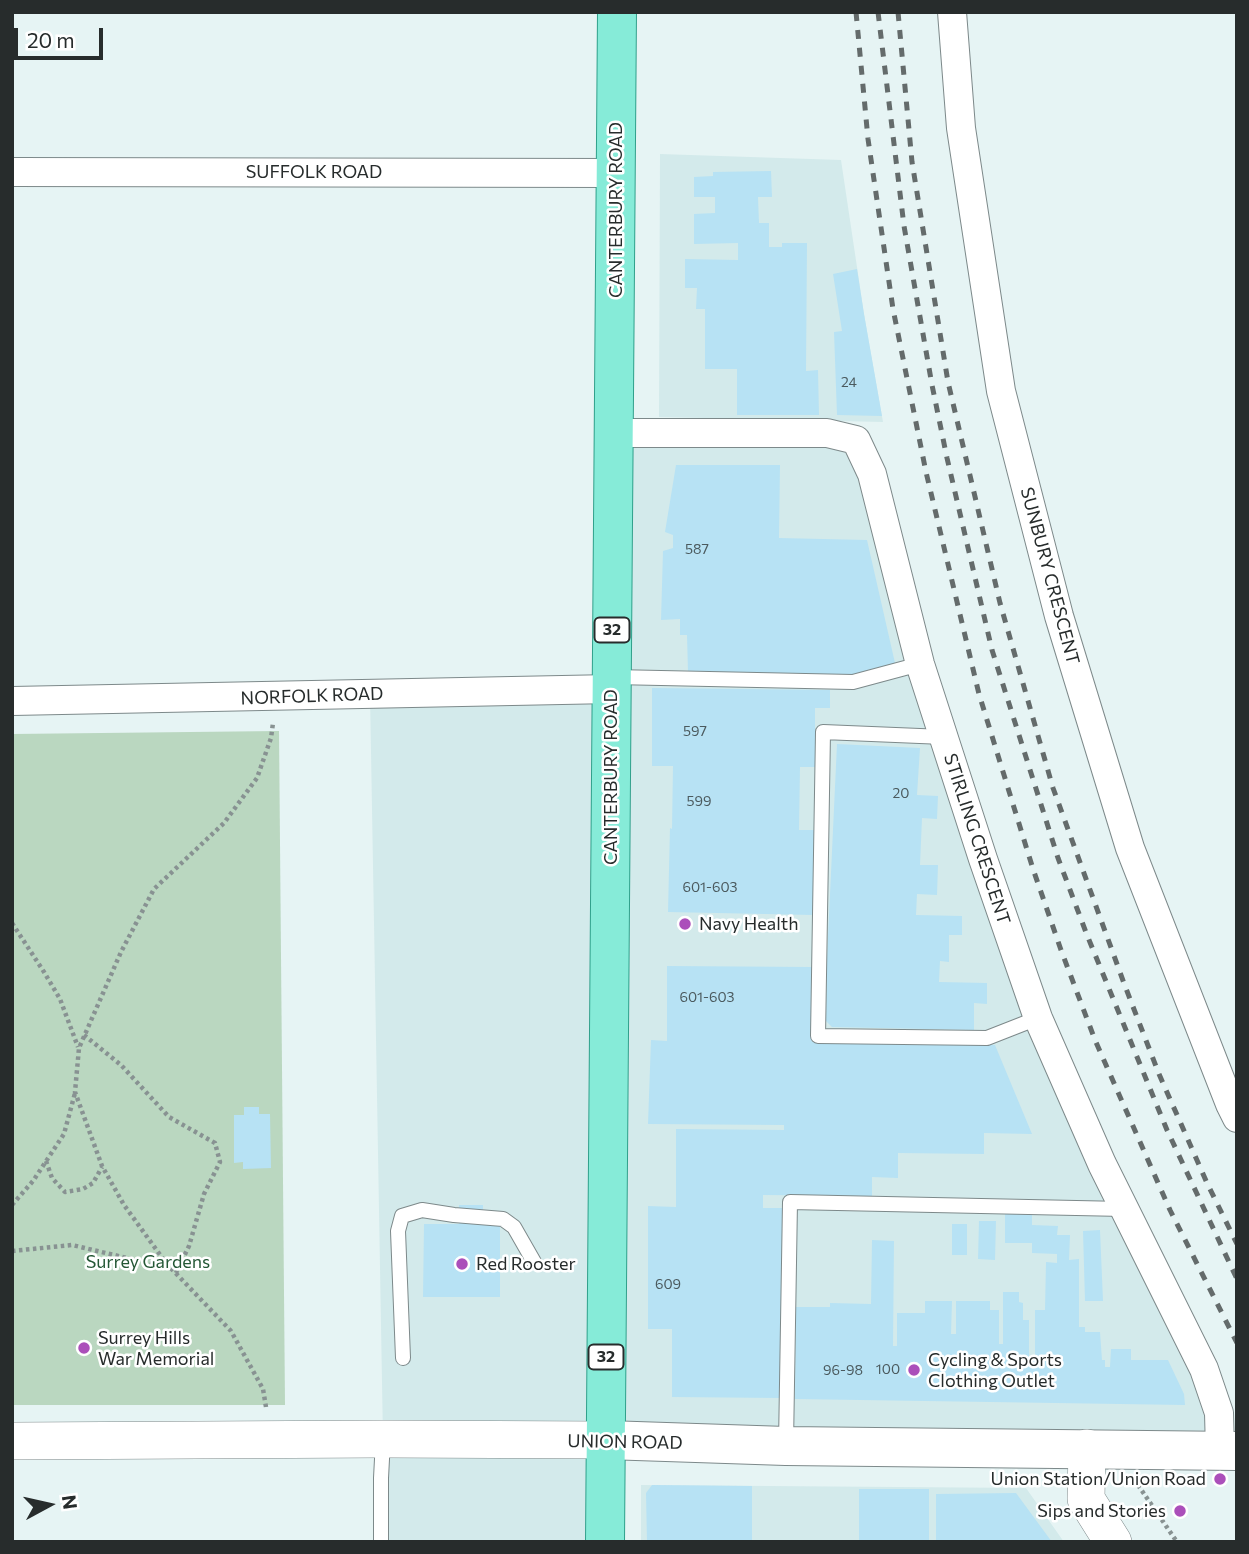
<!DOCTYPE html>
<style>
body{margin:0}
#map{position:relative;width:1249px;height:1554px;overflow:hidden;background:#e6f4f4;font-family:Commissioner,sans-serif}
canvas{display:block}
.frame{position:absolute;inset:0;border:14px solid #272c2c;pointer-events:none}
.north{position:absolute;left:14px;top:1470px;width:70px;height:70px;-webkit-text-stroke:5px #fff;paint-order:stroke;rotate:82deg;font-size:19px;font-weight:700;line-height:28px;text-align:center;color:#272c2c}
.north::after{content:'';display:block;margin:auto;width:24px;height:32px;background:#272c2c;clip-path:polygon(50% 0,100% 100%,50% 72%,0 100%)}
.scale{position:absolute;left:14px;top:28px;width:89px;height:32px;box-sizing:border-box;border:4px solid #272c2c;border-top:0;padding-left:9px;font-size:21px;line-height:24px;white-space:nowrap;color:#272c2c;-webkit-text-stroke:5px #fff;paint-order:stroke}
</style>
<div id="map">
<canvas width="1249" height="1554"></canvas>
<div class="frame"></div>
<div class="north">N</div>
<div class="scale">20 m</div>
</div>
<script>
const context = document.querySelector('canvas').getContext('2d');
context.lineJoin = 'round';
function paint(path, color) {
  context.fillStyle = color;
  context.fill(path, 'evenodd');
}
function toPath(rows) {
  const path = new Path2D();
  for (const r of rows) {
    path.moveTo(r[0], r[1]);
    for (let i = 2; i < r.length; i += 2) path.lineTo(r[i], r[i + 1]);
  }
  return path;
}
function strokePath(path, color, width, dash) {
  context.strokeStyle = color;
  context.lineWidth = width;
  context.lineCap = dash ? 'butt' : 'round';
  context.setLineDash(dash || []);
  context.stroke(path);
}
function label(font, color, halo, rows, align = 'center') {
  context.font = font + ' Commissioner,sans-serif';
  context.lineWidth = 5;
  context.setLineDash([]);
  context.textBaseline = 'middle';
  context.strokeStyle = halo;
  context.fillStyle = color;
  for (const [text, x, y, turn = 0] of rows) {
    context.save();
    context.translate(x, y);
    context.rotate((+turn || 0) * Math.PI / 180);
    context.textAlign = isNaN(turn) ? turn : align;
    if (halo) context.strokeText(text, 0, 0);
    context.fillText(text, 0, 0);
    context.restore();
  }
}
paint(toPath([
 [660,154,841,160,864,314,883,422,659,417],
 [614,433,856,440,983,859,1204,1369,1220,1450,606,1440,605,1542,382,1542,383,1439,370,694,612,689],
 [641,1485,1026,1488,1064,1542,641,1542]
]), '#d3eaeb');
paint(toPath([
 [279,731,285,1405,12,1405,12,734]
]), '#bad7c0');
paint(toPath([
 [771,171,772,197,758,197,759,223,769,223,769,247,782,247,782,243,807,243,806,371,818,370,819,415,737,415,737,369,705,369,705,309,696,309,697,288,685,288,685,259,738,260,738,243,694,244,694,214,715,213,715,197,694,197,694,177,713,176,713,172],
 [857,269,864,314,882,416,837,415,834,332,842,331,833,274],
 [676,465,780,465,779,538,867,540,895,663,852,675,688,672,687,635,680,635,680,619,661,620,663,551,673,548,673,535,665,532],
 [652,688,830,690,830,708,815,708,815,767,800,767,799,830,814,830,813,915,668,912,670,828,672,829,673,766,652,766],
 [837,744,920,748,917,795,938,796,937,819,922,818,920,865,938,865,937,895,917,894,916,915,962,916,962,935,949,935,949,962,940,961,939,982,987,983,987,1004,974,1003,974,1030,832,1027,826,1021,827,959],
 [667,966,812,967,812,1042,995,1045,1032,1134,984,1133,984,1154,898,1153,898,1178,872,1177,872,1196,763,1195,763,1208,783,1208,781,1398,672,1397,672,1329,648,1329,648,1206,676,1207,676,1129,784,1130,784,1125,648,1124,651,1040,667,1041],
 [244,1107,259,1107,259,1114,270,1114,271,1168,243,1169,243,1162,234,1163,234,1115,244,1115],
 [459,1205,483,1205,483,1224,500,1224,500,1297,423,1297,424,1224,459,1224],
 [1005,1213,1032,1214,1032,1225,1058,1226,1057,1235,1070,1235,1069,1260,1079,1259,1079,1327,1085,1327,1085,1332,1100,1332,1102,1360,1105,1360,1105,1367,1110,1367,1111,1349,1131,1349,1131,1360,1168,1360,1184,1394,1185,1405,795,1399,796,1307,830,1307,830,1303,871,1304,872,1240,894,1241,893,1346,897,1346,897,1313,925,1313,925,1301,952,1301,951,1334,956,1334,956,1301,990,1301,990,1310,999,1310,999,1344,1003,1344,1003,1292,1019,1292,1019,1302,1023,1303,1023,1320,1029,1320,1029,1358,1035,1358,1035,1310,1045,1310,1046,1262,1057,1263,1057,1254,1032,1253,1032,1243,1005,1243],
 [979,1221,996,1221,995,1260,978,1259],
 [952,1224,967,1224,967,1255,952,1255],
 [1100,1230,1103,1301,1085,1301,1083,1231],
 [652,1485,752,1486,752,1542,647,1542,646,1493],
 [859,1489,929,1489,929,1542,859,1542],
 [1016,1493,1052,1542,936,1542,936,1494]
]), '#b7e2f4');
const service = toPath([
 [613,677,853,682,920,664],
 [944,737,823,732,818,1036,987,1038,1038,1018],
 [403,1358,398,1231,402,1216,422,1210,454,1215,503,1219,514,1227,534,1262],
 [786,1444,790,1202,1124,1209],
 [381,1542,381,1478,383,1440]
]);
const minor = toPath([
 [952,12,961,128,1001,391,1059,616,1130,848,1230,1104,1237,1118],
 [12,172,616,173],
 [614,433,827,433,856,440,872,474,920,664,983,859,1038,1018,1102,1164,1204,1369,1219,1413,1220,1450],
 [12,701,612,689]
]);
const tertiary = toPath([
 [12,1441,383,1439,606,1440],
 [1087,1448,1086,1499,1113,1542]
]);
const secondary = toPath([
 [606,1440,786,1446,1237,1451]
]);
const primary = toPath([
 [605,1542,617,12]
]);
strokePath(service, '#7d898a', 16);
strokePath(minor, '#7d898a', 30);
strokePath(tertiary, '#7d898a', 38);
strokePath(secondary, '#7d898a', 40);
strokePath(primary, '#30a08b', 40);
strokePath(toPath([
 [12,923,44,972,60,999,78,1047],
 [84,1035,121,1065,169,1117,215,1143,220,1162,204,1194,189,1246,176,1273],
 [46,1161,52,1178,65,1192,83,1189,93,1183,102,1167],
 [12,1205,33,1181,64,1134,75,1093],
 [12,1251,72,1245,169,1268],
 [266,1407,263,1389,231,1331,166,1263,124,1205,102,1166,75,1092,79,1048,121,952,154,889,224,823,257,778,271,738,273,723],
 [1138,1485,1177,1542]
]), '#889292', 4.5, [3.5, 3.5]);
strokePath(service, '#fff', 14);
strokePath(minor, '#fff', 28);
strokePath(tertiary, '#fff', 37);
strokePath(secondary, '#fff', 38);
strokePath(primary, '#86ebd8', 38);
strokePath(toPath([
 [856,12,868,139,893,309,926,472,979,694,1033,869,1061,950,1095,1040,1170,1210,1237,1343],
 [878,12,904,226,932,385,947,458,992,650,1058,858,1087,935,1167,1130,1237,1279],
 [898,12,912,162,948,382,1000,603,1053,788,1125,986,1159,1074,1207,1183,1237,1244]
]), '#646b6b', 5, [9, 9]);
for (const [x, y, r, color] of [
 [685,924,7,"#ab4fba"],
 [462,1264,7,"#ab4fba"],
 [84,1348,7,"#ab4fba"],
 [914,1370,7,"#ab4fba"],
 [1220,1479,7,"#ab4fba"],
 [1180,1511,7,"#ab4fba"]
]) {
  const dot = new Path2D();
  dot.arc(x, y, r, 0, 2 * Math.PI);
  context.fillStyle = color;
  context.fill(dot);
  strokePath(dot, '#fff', 2.5);
}
label('14px', '#4b5a5e', null, [
 ["24",849,382],
 ["587",697,549],
 ["597",695,731],
 ["20",901,793],
 ["599",699,801],
 ["601-603",710,887],
 ["601-603",707,997],
 ["609",668,1284],
 ["100",888,1369],
 ["96-98",843,1370]
]);
for (const [x, y, w] of [
 [612,630,35],
 [606,1357,35]
]) {
  const box = new Path2D();
  box.roundRect(x - w / 2, y - 12.5, w, 25, 5);
  context.fillStyle = '#fff';
  context.fill(box);
  strokePath(box, '#272c2c', 2);
}
label('bold 16px', '#272c2c', null, [
 ["32",612,630],
 ["32",606,1357]
]);
label('18px', '#272c2c', '#fff', [
 ["SUFFOLK ROAD",314,172],
 ["CANTERBURY ROAD",616,210,-90],
 ["SUNBURY CRESCENT",1050,576,75],
 ["NORFOLK ROAD",312,696,-2],
 ["CANTERBURY ROAD",611,777,-90],
 ["STIRLING CRESCENT",977,839,72],
 ["UNION ROAD",625,1442,1]
]);
label('18px', '#272c2c', '#fff', [
 ["Navy Health",699,924],
 ["Red Rooster",476,1264],
 ["Surrey Hills",98,1338],
 ["War Memorial",98,1359],
 ["Cycling & Sports",928,1360],
 ["Clothing Outlet",928,1381],
 ["Union Station/Union Road",1206,1479,"right"],
 ["Sips and Stories",1166,1511,"right"]
], 'left');
label('18px', '#245735', '#fff', [
 ["Surrey Gardens",148,1262]
]);
</script>
